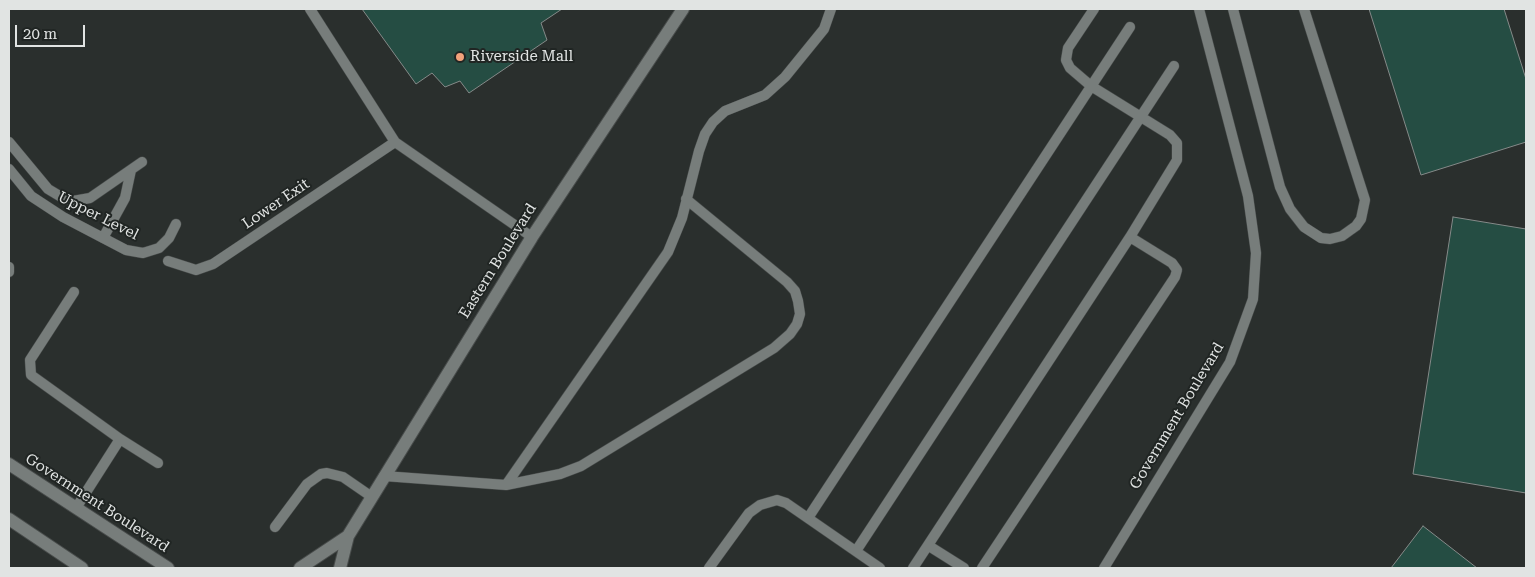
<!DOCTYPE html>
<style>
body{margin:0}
#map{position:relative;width:1535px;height:577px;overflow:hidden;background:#2a2f2d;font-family:"Roboto Serif",serif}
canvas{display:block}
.frame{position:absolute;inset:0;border:10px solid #e1e4e3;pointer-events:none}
.scale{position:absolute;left:15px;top:25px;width:70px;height:22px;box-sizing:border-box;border:2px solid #e1e4e3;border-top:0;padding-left:6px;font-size:15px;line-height:18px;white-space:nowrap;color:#e1e4e3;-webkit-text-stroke:4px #202523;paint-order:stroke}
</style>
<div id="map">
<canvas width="1535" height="577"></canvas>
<div class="frame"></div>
<div class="scale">20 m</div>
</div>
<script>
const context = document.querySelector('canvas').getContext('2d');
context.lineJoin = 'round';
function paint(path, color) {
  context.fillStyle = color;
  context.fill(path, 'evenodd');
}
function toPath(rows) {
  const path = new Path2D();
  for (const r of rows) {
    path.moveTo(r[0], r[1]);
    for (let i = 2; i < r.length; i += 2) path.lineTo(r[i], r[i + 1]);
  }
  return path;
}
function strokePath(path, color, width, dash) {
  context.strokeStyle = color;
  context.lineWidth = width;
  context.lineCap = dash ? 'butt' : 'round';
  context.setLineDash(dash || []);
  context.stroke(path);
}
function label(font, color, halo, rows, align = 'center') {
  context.font = font + ' "Roboto Serif",serif';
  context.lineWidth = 4;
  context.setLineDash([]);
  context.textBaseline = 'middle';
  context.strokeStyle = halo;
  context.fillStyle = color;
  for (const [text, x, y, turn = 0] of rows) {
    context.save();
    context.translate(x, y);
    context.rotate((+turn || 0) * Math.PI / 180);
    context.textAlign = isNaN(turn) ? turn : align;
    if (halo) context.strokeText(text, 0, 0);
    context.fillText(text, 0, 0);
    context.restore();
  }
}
const building = toPath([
 [362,9,562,9,541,23,547,40,469,93,460,81,445,87,432,73,416,84,362,9],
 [1369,9,1504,9,1526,79,1526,142,1421,175,1369,9],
 [1453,217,1526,229,1526,493,1413,474,1453,217],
 [1423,526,1477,568,1391,568,1423,526]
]);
paint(building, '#254d43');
strokePath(building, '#858a89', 1);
const service = toPath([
 [310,9,395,142,532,237],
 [1233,9,1280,187,1290,209,1304,227,1321,238,1330,239,1342,236,1356,226,1361,219,1365,200,1304,9],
 [9,142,48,189,63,198,73,201,90,198,142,162],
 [9,169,31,196,63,217,126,250,143,253,159,248,169,238,176,224],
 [103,238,125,198,131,170],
 [168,261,196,270,213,264,395,142],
 [9,267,9,272],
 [74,292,30,360,31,375,120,439,158,463],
 [384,476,506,485,668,252,682,218,699,151,705,134,713,122,725,111,765,95,785,77,824,29,831,9],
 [506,485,560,474,581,466,774,348,790,334,797,324,800,314,798,301,795,291,787,282,686,199],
 [76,508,120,439],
 [808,518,1130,27],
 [275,527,307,484,321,474,327,473,343,477,372,497],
 [929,546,964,568],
 [856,551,1174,66],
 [709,568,749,513,760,505,777,500,786,503,880,568],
 [913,568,1130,237,1177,160,1177,143,1170,135,1091,86,1070,68,1066,60,1068,48,1094,9],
 [982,568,1175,277,1177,270,1172,263,1130,237],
 [1104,568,1230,362,1253,299,1256,253,1248,196,1199,9]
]);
const minor = toPath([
 [9,464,168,568],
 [9,519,82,568],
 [300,568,348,536],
 [340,568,348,536,532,237,683,9]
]);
strokePath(service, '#484c4b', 11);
strokePath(minor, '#484c4b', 14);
strokePath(service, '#777d7b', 10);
strokePath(minor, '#777d7b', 12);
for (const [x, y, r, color] of [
 [460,57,5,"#f1a27b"]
]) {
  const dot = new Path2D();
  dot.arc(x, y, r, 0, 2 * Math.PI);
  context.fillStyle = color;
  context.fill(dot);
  strokePath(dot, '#202523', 2);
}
label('15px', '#e1e4e3', '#202523', [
 ["Riverside Mall",470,57]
], 'left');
label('15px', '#e1e4e3', '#202523', [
 ["Lower Exit",276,204,-34],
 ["Upper Level",98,216,27],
 ["Eastern Boulevard",498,261,-58],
 ["Government Boulevard",1177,416,-59],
 ["Government Boulevard",97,503,33]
]);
</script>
